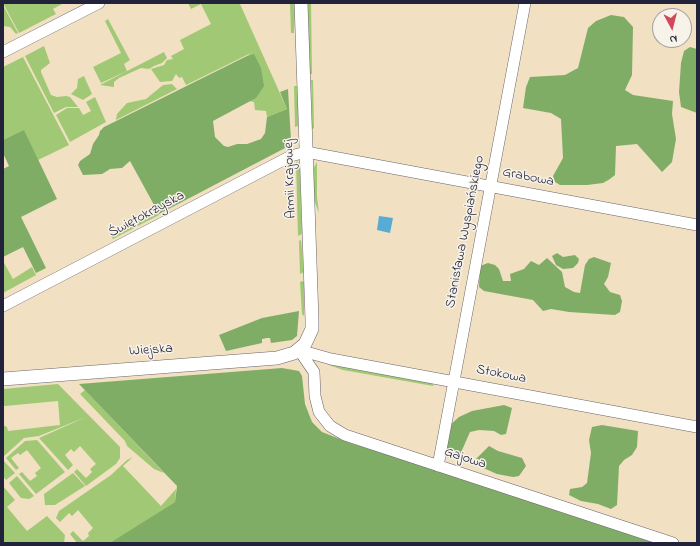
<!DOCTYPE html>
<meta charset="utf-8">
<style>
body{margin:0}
#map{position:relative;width:700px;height:546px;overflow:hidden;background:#f1e0c2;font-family:"Indie Flower",sans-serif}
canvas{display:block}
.frame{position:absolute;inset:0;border:4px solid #22223b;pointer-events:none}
.north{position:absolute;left:652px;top:8px;width:40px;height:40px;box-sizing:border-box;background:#f7f3e8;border:1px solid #a29fa3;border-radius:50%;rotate:173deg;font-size:11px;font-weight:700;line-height:16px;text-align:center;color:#22223b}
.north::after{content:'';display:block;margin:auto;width:14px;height:18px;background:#d1495b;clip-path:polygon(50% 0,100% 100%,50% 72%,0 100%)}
</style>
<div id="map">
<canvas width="700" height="546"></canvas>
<div class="frame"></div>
<div class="north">N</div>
</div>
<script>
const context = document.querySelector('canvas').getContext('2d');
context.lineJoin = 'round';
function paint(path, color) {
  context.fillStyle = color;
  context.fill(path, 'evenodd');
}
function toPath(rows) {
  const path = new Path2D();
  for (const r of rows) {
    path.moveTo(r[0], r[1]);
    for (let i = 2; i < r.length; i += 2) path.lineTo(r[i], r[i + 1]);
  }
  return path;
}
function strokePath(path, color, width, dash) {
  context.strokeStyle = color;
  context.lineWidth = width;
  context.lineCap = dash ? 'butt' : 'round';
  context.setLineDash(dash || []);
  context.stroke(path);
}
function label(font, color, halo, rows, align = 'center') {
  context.font = font + ' "Indie Flower",sans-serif';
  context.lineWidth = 3;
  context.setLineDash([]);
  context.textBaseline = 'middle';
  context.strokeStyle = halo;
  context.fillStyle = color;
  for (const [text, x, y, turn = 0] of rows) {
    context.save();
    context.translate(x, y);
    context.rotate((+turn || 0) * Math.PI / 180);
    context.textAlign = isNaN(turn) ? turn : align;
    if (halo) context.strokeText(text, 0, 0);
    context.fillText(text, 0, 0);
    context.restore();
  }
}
paint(toPath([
 [3,3,61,3,62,4,53,9,56,14,19,33],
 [188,3,245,3,240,4,287,109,267,117,266,111,255,110,254,102,249,101,255,98,254,55,247,56,251,53,186,85,182,77,179,78,176,74,172,81,160,82,151,69,164,65,167,60,173,59,171,56,184,49,180,40,211,24,201,4,191,9],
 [290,3,295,3,294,33,291,33],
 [307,3,311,3,312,74,310,74],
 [3,5,18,33,16,34,10,27,3,26],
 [108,19,130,60,124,64,127,71,101,83,93,67,121,53,105,21],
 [44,46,50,63,41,70,41,72,51,95,57,97,66,96,70,97,78,107,66,107,54,113,25,56],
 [164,52,167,58,162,63,154,66,149,69,141,68,119,78,114,82,114,87,100,85],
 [23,57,69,145,38,160,24,131,3,140,3,67],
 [84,76,92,94,83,100,71,94,77,88,78,79],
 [311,80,313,80,314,128,312,129],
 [172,84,177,89,116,120,117,114,127,103,146,99,163,85],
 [294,86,298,86,298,126,295,127],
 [95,97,106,122,70,142,56,115,67,108,79,108,83,115,91,111,86,102],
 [296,162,298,162,300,166,302,234,298,236],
 [317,162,317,197,319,213,314,200,313,169],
 [157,212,159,215,113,239,111,236],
 [301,240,304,272,300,274,299,241],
 [3,261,13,279,32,267,36,275,3,293],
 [302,281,304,282,304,316,302,314,300,282],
 [329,365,335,365,434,382,433,386,343,370],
 [58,384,120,447,120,458,116,464,86,486,74,472,77,469,86,478,92,472,90,469,96,464,80,446,74,452,71,449,65,455,73,465,68,470,39,438,86,417,39,436,24,438,3,457,3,425,7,427,8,431,60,425,58,401,5,406,3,405,3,389],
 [85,390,164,473,154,469,127,446,125,441,80,394],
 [37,440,65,472,36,494,19,474,22,472,30,481,37,476,35,473,41,468,27,450,20,455,18,453,11,458,19,468,16,470,6,458,25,441],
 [133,457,123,466,161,506,176,489,175,502,112,543,77,543,70,534,73,531,83,541,89,536,88,533,93,528,78,510,72,516,69,513,60,522,56,518,59,511,111,475,127,460],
 [3,460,15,473,6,480,3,476],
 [73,473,85,486,55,505,45,505,44,494],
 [17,476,34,496,29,499,21,498,9,483],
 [3,486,15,500,7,507,27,531,47,516,65,535,64,543,3,543]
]), '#a1c975');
paint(toPath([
 [611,15,624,17,633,27,632,75,625,90,633,95,673,101,672,114,676,139,672,162,662,172,637,144,616,146,615,175,610,179,603,183,587,185,560,185,555,182,553,176,563,158,561,119,551,113,523,108,526,87,530,77,565,75,578,68,588,28,596,21],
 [690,47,697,49,697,113,681,107,679,92,681,63,684,51],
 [254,54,261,68,264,86,256,98,213,121,215,137,224,146,228,147,237,144,247,144,261,139,265,133,267,117,287,109,280,92,288,89,291,141,287,147,159,214,130,161,122,168,110,169,102,174,83,175,78,165,80,161,90,154,93,144,99,135,100,131,104,127,247,56],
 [24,130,57,199,21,217,46,268,36,273,23,247,3,257,3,169,9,166,3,153,3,140],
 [557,253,563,257,575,255,579,259,578,263,573,268,563,269,556,265,552,256],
 [594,257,611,263,608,277,604,284,610,292,620,295,622,301,620,312,615,315,569,312,551,309,543,311,533,300,484,291,479,287,480,266,488,263,495,265,499,269,503,281,511,281,510,274,524,269,531,261,539,265,547,258,562,272,565,287,574,292,580,293,585,265,589,259],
 [299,311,297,336,292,340,271,343,270,338,267,338,262,339,262,343,226,351,219,335,262,318],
 [282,368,299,371,302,376,305,404,312,422,322,432,350,443,671,543,110,543,175,502,177,486,79,384],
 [504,405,512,408,506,434,501,435,494,431,479,430,470,432,459,457,451,458,446,451,449,426,459,417,472,411],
 [602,425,638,431,637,447,632,455,624,460,619,466,617,505,611,509,598,504,581,501,569,495,570,489,582,487,587,483,591,453,589,440,592,427],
 [489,446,498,451,522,458,526,466,519,476,513,477,497,474,472,463]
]), '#80ad66');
paint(toPath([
 [379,216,393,218,390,233,377,230]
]), '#56acd2');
const minor = toPath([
 [3,52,99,3],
 [3,306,291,156,306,152,697,225],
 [299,350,314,372,315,396,319,412,330,426,345,435,673,543],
 [299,350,331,359,697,427],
 [438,466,525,3]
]);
const tertiary = toPath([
 [3,379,277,358,294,353,305,344,312,329,312,320,301,3]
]);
strokePath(minor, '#6a646a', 12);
strokePath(tertiary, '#6a646a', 14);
strokePath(minor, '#fff', 11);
strokePath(tertiary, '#fff', 13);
label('14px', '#22223b', '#f7f3e8', [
 ["Grabowa",528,178,11],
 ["Armii Krajowej",291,179,-92],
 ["Świętokrzyska",147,215,-28],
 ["Stanisława Wyspiańskiego",466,232,-79],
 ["Wiejska",151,351,-4],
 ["Stokowa",501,375,11],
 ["Gajowa",465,459,18]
]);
</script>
